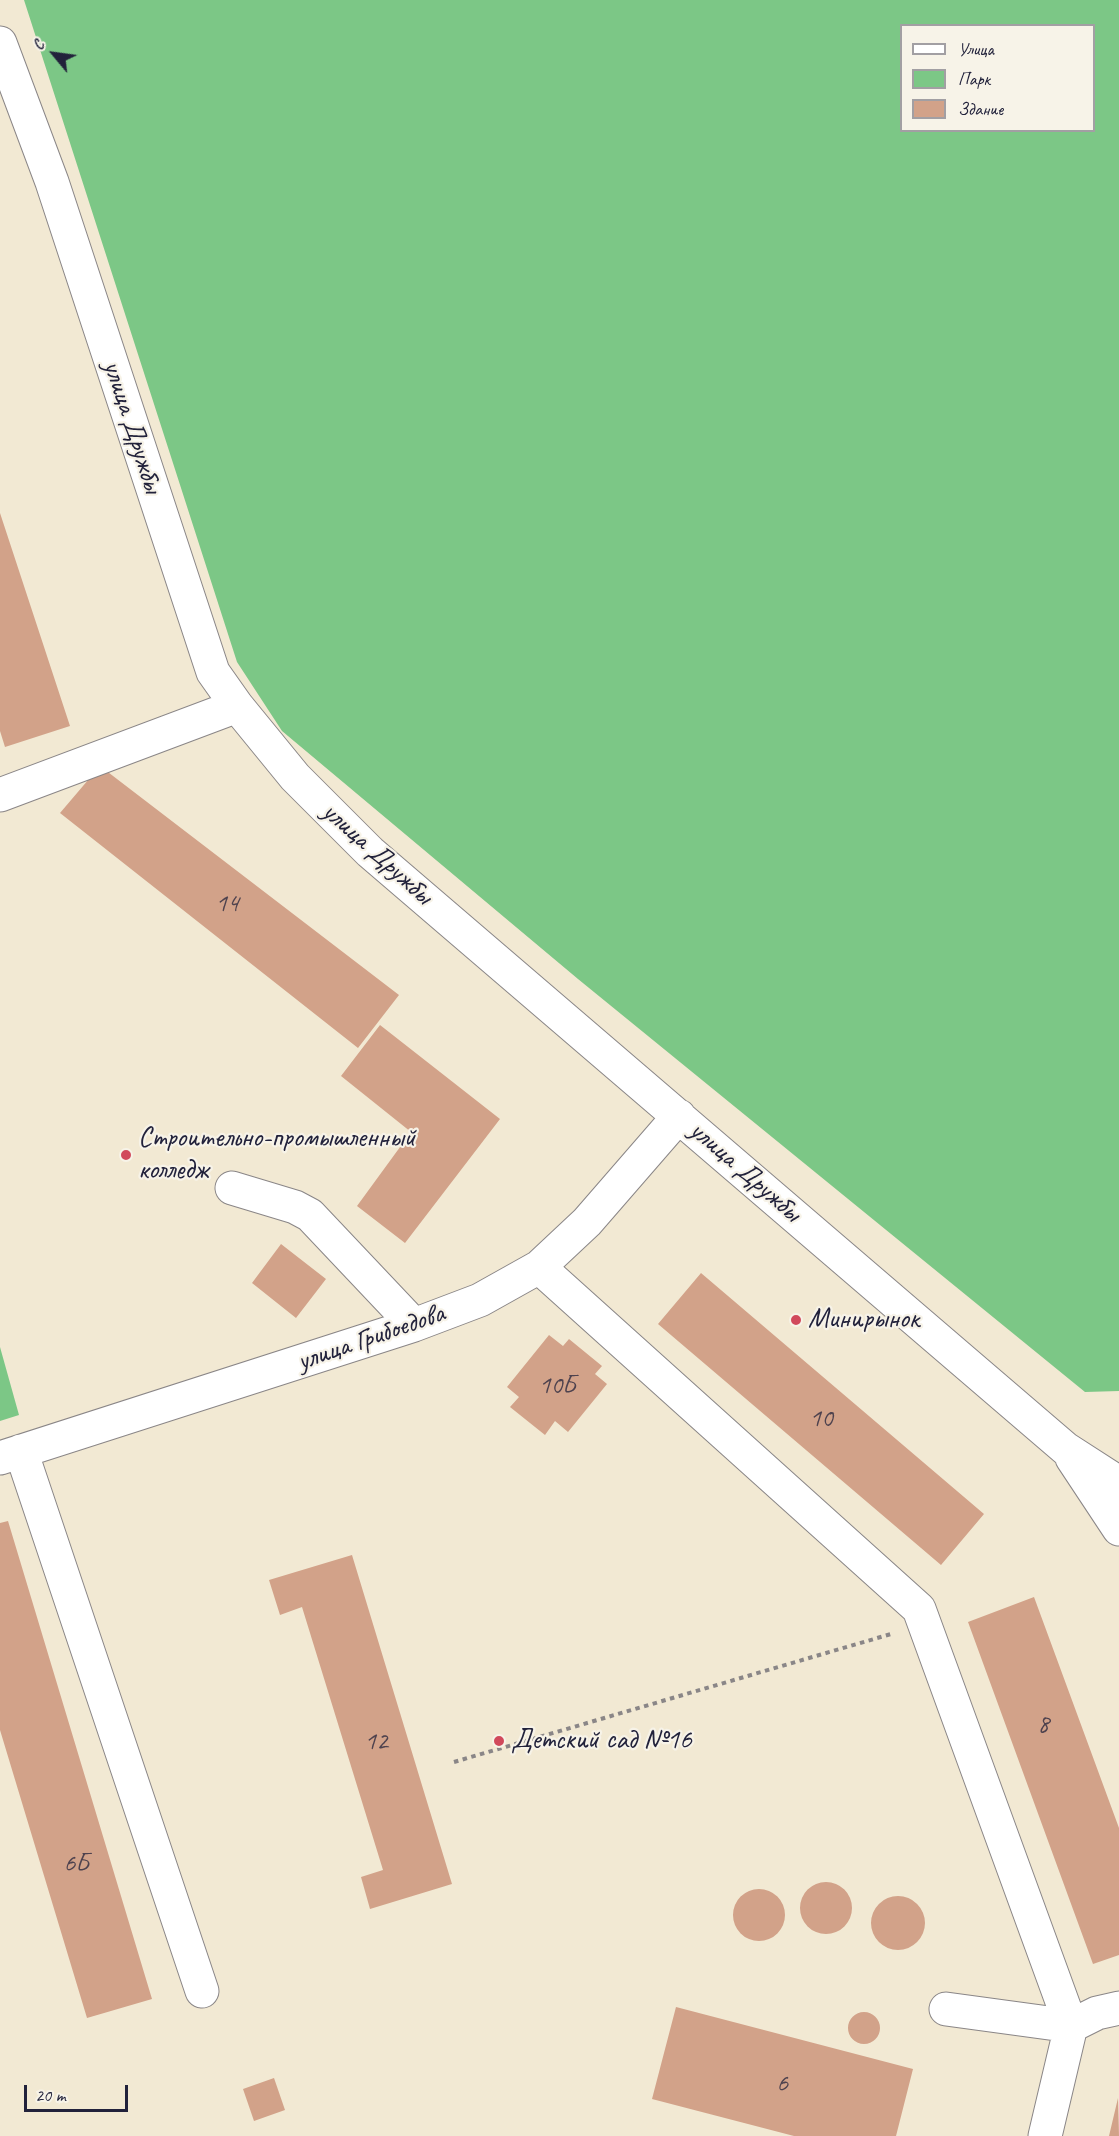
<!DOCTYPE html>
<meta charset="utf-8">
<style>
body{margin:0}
#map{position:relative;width:1119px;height:2136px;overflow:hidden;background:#f2e9d3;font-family:Caveat,sans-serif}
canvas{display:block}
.legend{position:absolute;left:900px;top:24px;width:195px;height:108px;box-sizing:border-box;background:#f7f3e8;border:2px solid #a29fa3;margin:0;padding:8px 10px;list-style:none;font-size:18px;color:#22223b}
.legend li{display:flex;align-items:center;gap:12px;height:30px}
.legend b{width:30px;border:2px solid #a29fa3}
.north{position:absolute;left:24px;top:24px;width:60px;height:60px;-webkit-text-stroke:4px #f7f3e8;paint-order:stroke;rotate:299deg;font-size:16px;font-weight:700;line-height:24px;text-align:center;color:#22223b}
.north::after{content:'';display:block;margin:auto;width:21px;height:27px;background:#22223b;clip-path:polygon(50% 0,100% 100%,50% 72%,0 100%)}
.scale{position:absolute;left:24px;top:2085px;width:104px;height:27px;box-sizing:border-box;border:3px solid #22223b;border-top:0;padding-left:8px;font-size:18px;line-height:21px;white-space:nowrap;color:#22223b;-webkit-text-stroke:4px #f7f3e8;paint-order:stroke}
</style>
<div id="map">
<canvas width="1119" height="2136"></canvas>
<ul class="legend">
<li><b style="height:8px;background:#fff"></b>Улица</li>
<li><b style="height:16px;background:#7cc786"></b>Парк</li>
<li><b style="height:16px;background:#d2a289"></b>Здание</li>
</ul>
<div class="north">С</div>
<div class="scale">20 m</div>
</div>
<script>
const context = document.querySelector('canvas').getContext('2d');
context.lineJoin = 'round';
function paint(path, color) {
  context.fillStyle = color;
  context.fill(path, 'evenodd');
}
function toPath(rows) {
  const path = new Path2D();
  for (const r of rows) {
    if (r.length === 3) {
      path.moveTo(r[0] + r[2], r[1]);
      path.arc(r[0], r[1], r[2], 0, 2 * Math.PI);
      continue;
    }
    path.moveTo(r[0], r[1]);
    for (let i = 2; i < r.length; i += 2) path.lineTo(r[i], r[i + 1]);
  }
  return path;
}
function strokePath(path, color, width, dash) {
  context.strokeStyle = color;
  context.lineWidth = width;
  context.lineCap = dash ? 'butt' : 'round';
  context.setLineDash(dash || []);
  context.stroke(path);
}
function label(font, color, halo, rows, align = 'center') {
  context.font = font + ' Caveat,sans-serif';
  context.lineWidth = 4.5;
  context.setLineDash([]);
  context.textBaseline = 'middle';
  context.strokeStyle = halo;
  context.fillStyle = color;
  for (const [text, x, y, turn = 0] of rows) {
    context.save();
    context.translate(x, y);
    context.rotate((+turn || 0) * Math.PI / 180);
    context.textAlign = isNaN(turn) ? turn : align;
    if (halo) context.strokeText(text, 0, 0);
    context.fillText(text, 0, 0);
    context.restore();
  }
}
paint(toPath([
 [24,0,1119,0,1119,1391,1085,1392,578,979,282,731,237,662],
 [902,26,1094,26,1094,130,902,130],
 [0,1347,19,1415,0,1421]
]), '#7cc786');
paint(toPath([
 [0,513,70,726,5,747,0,731],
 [100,766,399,995,358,1048,60,813],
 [380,1025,500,1119,405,1243,357,1206,411,1132,341,1076],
 [281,1244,326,1279,296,1318,252,1283],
 [701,1273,984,1514,941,1565,658,1324],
 [549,1335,563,1346,569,1339,602,1366,595,1374,607,1384,568,1432,555,1421,545,1435,510,1407,519,1397,507,1387],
 [8,1521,152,1999,87,2018,0,1730,0,1523],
 [352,1555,452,1884,370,1909,361,1877,383,1870,302,1607,280,1615,269,1580],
 [1034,1597,1119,1828,1119,1955,1093,1964,968,1622],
 [826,1908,26],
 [759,1915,26],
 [898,1923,27],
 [676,2007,913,2069,896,2136,794,2136,652,2099],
 [864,2028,16],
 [274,2078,285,2110,254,2121,243,2089],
 [1118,2098,1119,2136,1109,2136]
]), '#d2a289');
const minor = toPath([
 [0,43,52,182,213,672,237,706,295,777,370,852,1066,1449,1119,1483],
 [0,795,237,706],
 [232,1188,295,1207,310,1215,414,1325],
 [539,1267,919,1609,1071,2026,1045,2136],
 [21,1451,202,1991],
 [0,1458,414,1325,480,1300,539,1267,587,1222,679,1116],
 [1072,1458,1119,1529],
 [946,2009,1071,2026,1097,2013,1119,2008]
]);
strokePath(minor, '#8a8687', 35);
strokePath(toPath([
 [454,1762,891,1634]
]), '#8a8687', 4, [4.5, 4.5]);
strokePath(minor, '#fff', 33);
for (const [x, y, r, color] of [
 [126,1155,6,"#d1495b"],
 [796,1320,6,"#d1495b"],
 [499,1741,6,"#d1495b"]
]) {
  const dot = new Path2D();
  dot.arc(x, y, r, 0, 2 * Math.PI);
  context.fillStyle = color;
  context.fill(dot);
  strokePath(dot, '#f7f3e8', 2);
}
label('26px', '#4e424e', null, [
 ["14",227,904],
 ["10Б",557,1386],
 ["10",821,1419],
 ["8",1043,1725],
 ["12",376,1742],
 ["6Б",76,1864],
 ["6",782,2084]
]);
label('28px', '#22223b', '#f7f3e8', [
 ["улица Дружбы",132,427,72],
 ["улица Дружбы",377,854,42],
 ["улица Дружбы",745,1172,41],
 ["улица Грибоедова",371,1338,-19]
]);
label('28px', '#22223b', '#f7f3e8', [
 ["Строительно-промышленный",138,1139],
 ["колледж",138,1171],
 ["Минирынок",808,1320],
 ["Детский сад №16",511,1741]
], 'left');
</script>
